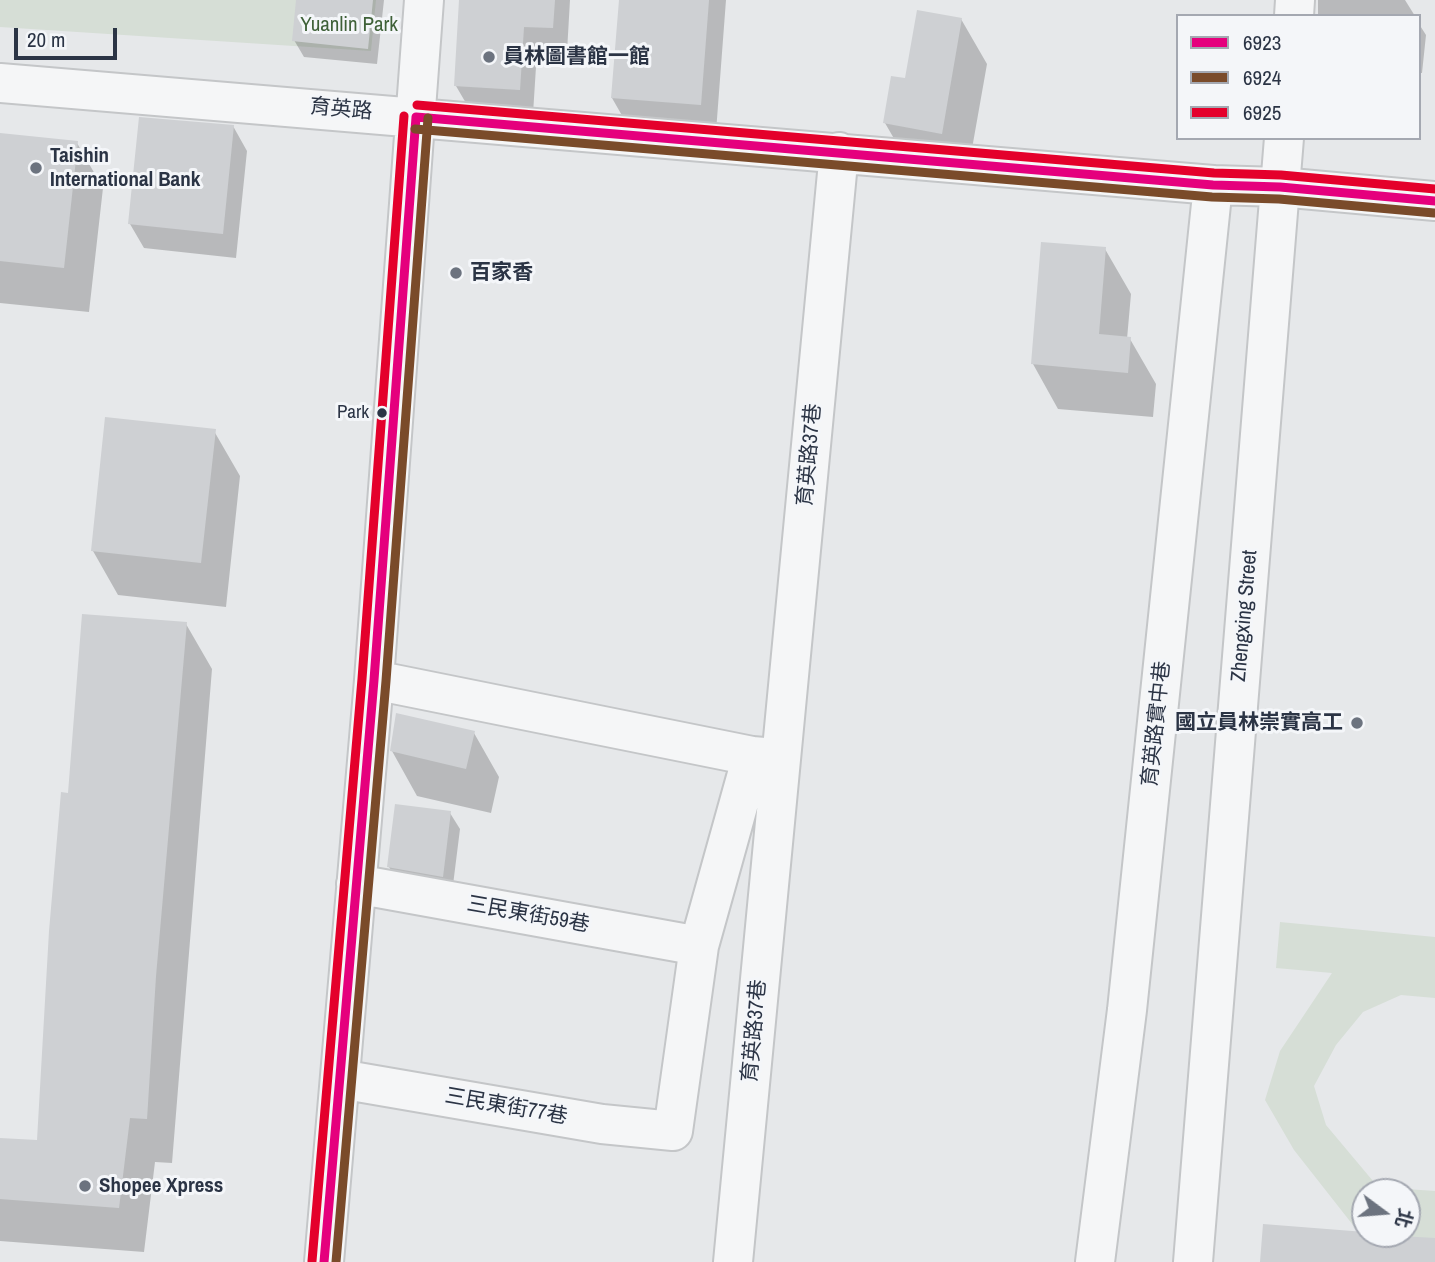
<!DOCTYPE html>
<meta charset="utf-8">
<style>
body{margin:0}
#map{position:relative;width:1435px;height:1262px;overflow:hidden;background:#e6e8ea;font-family:"Archivo Narrow","Noto Sans TC",sans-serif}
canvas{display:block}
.legend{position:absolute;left:1176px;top:14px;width:245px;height:126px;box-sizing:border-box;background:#f4f6f9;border:2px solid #a4a8b1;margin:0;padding:9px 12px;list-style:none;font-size:21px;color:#2b3445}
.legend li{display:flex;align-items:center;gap:14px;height:35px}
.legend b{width:35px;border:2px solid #a4a8b1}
.north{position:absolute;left:1351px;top:1178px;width:70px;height:70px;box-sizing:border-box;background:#f4f6f9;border:2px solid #a4a8b1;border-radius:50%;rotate:106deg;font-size:19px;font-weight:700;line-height:28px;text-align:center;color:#2b3445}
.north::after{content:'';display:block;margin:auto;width:24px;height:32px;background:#6c737f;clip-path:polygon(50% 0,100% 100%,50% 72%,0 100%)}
.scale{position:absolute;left:14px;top:28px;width:103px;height:32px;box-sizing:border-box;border:4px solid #2b3445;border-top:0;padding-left:9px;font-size:21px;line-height:24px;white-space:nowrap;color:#2b3445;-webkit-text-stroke:5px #f4f6f9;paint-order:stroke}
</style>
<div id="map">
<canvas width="1435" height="1262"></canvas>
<ul class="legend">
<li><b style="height:9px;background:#e5007d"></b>6923</li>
<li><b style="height:9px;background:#7a4b2a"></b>6924</li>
<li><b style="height:9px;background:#e4002b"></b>6925</li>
</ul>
<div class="north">北</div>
<div class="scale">20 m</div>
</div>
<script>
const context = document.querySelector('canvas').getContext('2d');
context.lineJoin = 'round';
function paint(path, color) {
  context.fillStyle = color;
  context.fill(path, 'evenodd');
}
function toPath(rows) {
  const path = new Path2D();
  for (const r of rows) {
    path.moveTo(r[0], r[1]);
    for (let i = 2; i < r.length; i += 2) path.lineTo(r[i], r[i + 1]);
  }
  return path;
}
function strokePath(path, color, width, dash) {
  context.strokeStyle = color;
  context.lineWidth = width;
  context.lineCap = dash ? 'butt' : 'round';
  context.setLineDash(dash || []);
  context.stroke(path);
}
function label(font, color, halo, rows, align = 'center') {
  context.font = font + ' "Archivo Narrow","Noto Sans TC",sans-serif';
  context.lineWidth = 6;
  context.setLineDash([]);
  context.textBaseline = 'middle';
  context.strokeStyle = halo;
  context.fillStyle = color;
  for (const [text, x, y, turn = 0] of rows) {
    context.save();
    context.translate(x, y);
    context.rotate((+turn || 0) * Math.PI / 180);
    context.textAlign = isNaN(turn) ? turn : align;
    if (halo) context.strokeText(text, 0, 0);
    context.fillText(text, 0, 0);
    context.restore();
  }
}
paint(toPath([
 [0,0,376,0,371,51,0,27],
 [1280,922,1435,937,1435,998,1401,995,1363,1012,1336,1045,1314,1086,1326,1125,1378,1187,1435,1191,1435,1240,1360,1234,1294,1150,1265,1100,1280,1051,1332,973,1276,968],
 [1365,1192,1407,1192,1407,1234,1365,1234]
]), '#d6ded6');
paint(toPath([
 [298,0,384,0,377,64,304,57,294,40],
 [461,0,570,0,567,52,537,51,533,114,470,110,456,86],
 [620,0,726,0,716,132,628,126,612,98],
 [1318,0,1405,0,1415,16,1318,16],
 [961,19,987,64,967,177,911,168,885,123,906,80],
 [1419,24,1426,35,1422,73,1419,73],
 [233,126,247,151,236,258,144,248,130,224],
 [0,135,77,143,103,188,89,312,0,303],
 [1105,249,1131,294,1127,339,1130,339,1156,384,1153,417,1058,409,1033,364],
 [214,431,240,476,226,607,118,595,93,551],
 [186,624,212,669,172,1163,155,1162,144,1252,0,1241,0,1139,38,1142,69,794],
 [474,733,499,777,491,813,417,796,392,751],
 [450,813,460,829,452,893,399,884,389,867]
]), '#0003');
paint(toPath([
 [296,0,373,0,368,49,292,41],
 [459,0,555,0,553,28,524,27,520,90,454,86],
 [619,0,709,0,701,105,611,98],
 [917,10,962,18,942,134,883,123,891,76,905,78],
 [139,117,234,125,223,234,128,224],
 [0,133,78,141,64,268,0,261],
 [1041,242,1106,247,1099,334,1131,337,1128,373,1031,364],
 [105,417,216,429,201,563,91,551],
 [82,614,187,622,156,976,147,1119,130,1118,119,1208,0,1199,0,1138,37,1140,49,931,61,792,68,793],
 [396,713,475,731,466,769,390,751],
 [395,804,451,811,443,877,387,867],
 [1263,1224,1365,1232,1365,1234,1435,1238,1435,1262,1260,1262]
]), '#ced0d3');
const minor = toPath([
 [1294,16,1295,0],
 [0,83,1213,185,1280,187,1435,201],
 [374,680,752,756,776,758],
 [356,884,699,946],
 [340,1079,602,1124,673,1131,699,946,752,756],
 [324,1262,374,680,424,0],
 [733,1262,839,152],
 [1095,1262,1127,1010,1213,185],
 [1193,1262,1284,138]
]);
strokePath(minor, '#c4c6c8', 42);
strokePath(minor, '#f5f6f7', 38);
strokePath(toPath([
 [416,117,1213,185,1280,187,1435,201],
 [324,1262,374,680,416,117]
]), '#e5007d', 9);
strokePath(toPath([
 [415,129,1212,197,1279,199,1434,213],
 [336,1262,386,681,428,118]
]), '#7a4b2a', 9);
strokePath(toPath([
 [417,105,1214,173,1281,175,1435,189],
 [312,1261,362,679,404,116]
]), '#e4002b', 9);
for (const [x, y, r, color] of [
 [489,57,7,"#6c737f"],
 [36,168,7,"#6c737f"],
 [456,273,7,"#6c737f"],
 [382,413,6,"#2b3445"],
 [1357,723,7,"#6c737f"],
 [85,1186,7,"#6c737f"]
]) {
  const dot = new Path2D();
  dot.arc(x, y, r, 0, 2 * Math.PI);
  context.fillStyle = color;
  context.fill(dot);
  strokePath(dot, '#f4f6f9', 2.5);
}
label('19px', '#2b3445', '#f4f6f9', [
 ["Park",369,413]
], 'right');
label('21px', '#3f6138', '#f4f6f9', [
 ["Yuanlin Park",349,25]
]);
label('bold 21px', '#2b3445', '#f4f6f9', [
 ["員林圖書館一館",503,57],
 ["Taishin",50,156],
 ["International Bank",50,180],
 ["百家香",470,273],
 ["國立員林崇實高工",1343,723,"right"],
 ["Shopee Xpress",99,1186]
], 'left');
label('21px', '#2b3445', '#f4f6f9', [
 ["育英路",341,110,5],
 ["育英路37巷",810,455,-85],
 ["Zhengxing Street",1245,616,-85],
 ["育英路實中巷",1157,724,-84],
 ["三民東街59巷",528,915,10],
 ["育英路37巷",755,1031,-85],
 ["三民東街77巷",506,1107,10]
]);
</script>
